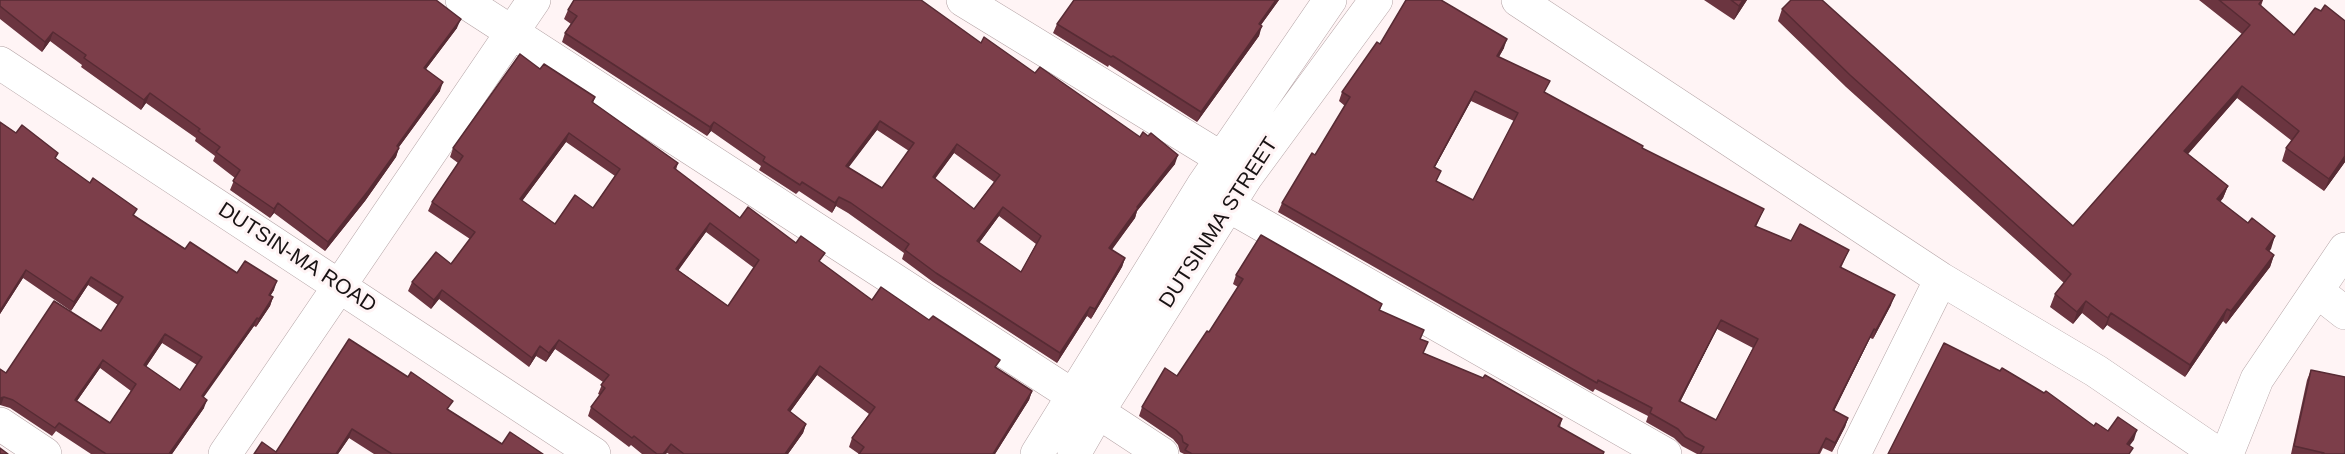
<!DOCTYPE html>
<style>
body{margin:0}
canvas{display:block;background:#fff4f5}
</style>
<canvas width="2345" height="454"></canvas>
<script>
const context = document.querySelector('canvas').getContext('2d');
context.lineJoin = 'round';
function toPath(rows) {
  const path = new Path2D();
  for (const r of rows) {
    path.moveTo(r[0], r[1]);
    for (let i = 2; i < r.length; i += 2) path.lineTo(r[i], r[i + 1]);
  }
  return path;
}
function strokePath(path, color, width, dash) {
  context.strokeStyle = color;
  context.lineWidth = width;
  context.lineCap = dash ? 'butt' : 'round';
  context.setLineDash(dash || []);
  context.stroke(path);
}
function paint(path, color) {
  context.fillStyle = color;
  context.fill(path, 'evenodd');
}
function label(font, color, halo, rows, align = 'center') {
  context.font = font + ' Arial,sans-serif';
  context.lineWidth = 6;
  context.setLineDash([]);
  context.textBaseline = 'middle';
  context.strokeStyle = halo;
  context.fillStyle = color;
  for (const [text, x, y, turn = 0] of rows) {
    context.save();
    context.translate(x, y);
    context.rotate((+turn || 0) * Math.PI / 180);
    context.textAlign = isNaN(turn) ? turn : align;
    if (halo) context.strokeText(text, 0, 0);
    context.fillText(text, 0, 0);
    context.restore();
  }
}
const minor = toPath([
 [462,0,1072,395],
 [963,0,1221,158],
 [1518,0,1941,279,2096,371,2218,454],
 [0,63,594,454],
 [1229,206,1665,454],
 [2317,291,2345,313],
 [1098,412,1162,454],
 [0,424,45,454],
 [225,454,534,0],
 [1037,454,1204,184,1330,0],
 [1074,454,1098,412,1246,177,1376,0],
 [1854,454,1941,279],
 [2227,454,2257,379,2345,249]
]);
strokePath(minor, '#b4a3a5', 34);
strokePath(minor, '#fff', 33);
paint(toPath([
 [0,0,457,28,426,69,440,91,399,147,396,157,365,201,325,251,274,213,270,218,230,190,235,178,213,161,215,156,195,141,196,138,146,103,141,110,81,67,82,65,50,41,42,52,0,19],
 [1279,0,1261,25,1259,36,1197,122,1109,65,1108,67,1053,33,1057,24],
 [1704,0,1747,0,1734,20],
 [2199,0,2263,0,2261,6,2345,162,2324,191,2282,161,2286,148,2292,141,2237,98,2188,154,2228,186,2223,198,2220,202,2248,223,2275,236,2269,251,2274,255,2270,267,2226,324,2223,321,2185,377,2107,325,2103,330,2082,313,2073,324,2050,307,2055,294,2064,283,1846,87,1778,21,1782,9,2073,226,2242,34],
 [568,10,981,43,1035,73,1175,164,1137,211,1135,218,1111,250,1125,258,1122,267,1091,319,1087,316,1057,363,933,282,902,259,904,253,848,213,836,206,832,213,799,191,796,194,759,170,761,166,711,131,707,136,562,42,565,33,571,24,564,19],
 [877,130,909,151,882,188,848,167],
 [954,153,994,182,974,209,935,179],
 [999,216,1036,244,1021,272,979,243],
 [1380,44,1504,48,1499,57,1545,93,1642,148,1764,209,1756,227,1791,241,1849,250,1841,268,1891,305,1873,339,1870,338,1834,411,1848,418,1845,427,1832,452,1823,448,1820,454,1697,454,1682,446,1674,438,1646,422,1648,416,1595,389,1593,392,1278,212,1282,203,1315,155,1345,106,1339,101,1342,92],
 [1471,101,1514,121,1473,200,1437,182,1435,167],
 [1717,329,1753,348,1716,420,1680,402],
 [540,69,595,97,593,103,678,163,676,170,740,218,821,263,872,300,997,369,1032,391,1029,400,995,454,859,454,849,447,852,438,869,414,817,375,790,412,806,424,803,433,788,454,669,454,667,453,666,454,642,454,631,445,629,447,588,416,591,407,600,395,598,394,603,382,555,349,546,362,536,356,529,367,439,299,431,309,408,291,412,282,451,264,470,239,428,211,432,202,458,163,450,157,453,148],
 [566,142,615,176,593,208,555,224,522,201],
 [706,232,754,268,728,306,678,270],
 [0,122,16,133,56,159,135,216,185,249,274,290,270,296,273,297,270,306,256,327,254,326,203,397,204,408,172,454,91,454,56,431,52,436,10,408,0,405,0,369,6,373,101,331,118,305,88,285,71,311,23,278,0,314],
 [162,343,197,365,180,390,146,367],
 [100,368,131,391,110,423,77,401],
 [1236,275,1382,304,1380,310,1421,339,1424,353,1562,419,1560,427,1603,454,1184,454,1180,452,1178,445,1173,439,1139,416,1142,407,1177,376,1209,332,1238,287,1233,284],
 [349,339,449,410,502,444,543,454,374,454,349,438,338,454,254,454,276,452],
 [2311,370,2345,454,2291,454,2307,380]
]), '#6b3540');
paint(toPath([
 [1276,0,1279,0,1255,33,1259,24],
 [1743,0,1747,0,1734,20,1739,6],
 [461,19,457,28,420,77,424,68],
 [1262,26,1259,36,1197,122,1201,112],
 [53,32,50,41,42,52,45,42],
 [1507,39,1504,48,1494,65,1497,56],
 [443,82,440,91,393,155,397,146],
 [2242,86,2237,98,2180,163,2184,151],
 [1475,91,1471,101,1430,176,1434,167],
 [150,93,146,103,141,110,144,100],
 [880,121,877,130,843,175,846,166],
 [714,122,711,131,707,136,710,127],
 [569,133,566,142,517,208,520,199],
 [957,144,954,153,929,186,933,177],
 [399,148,396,157,365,201,325,251,328,242],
 [1178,155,1175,164,1137,211,1135,218,1106,258,1109,248,1137,207],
 [2345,156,2345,162,2324,191,2329,179],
 [2228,186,2223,198,2213,211,2217,199],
 [839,197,836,206,832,213,835,203],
 [278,203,274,213,270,218,274,209],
 [1003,207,999,216,974,250,977,241],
 [710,223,706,232,673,278,676,269],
 [2275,236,2271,249,2262,261,2266,249],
 [2274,255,2270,267,2226,324,2231,311],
 [1125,258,1122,267,1091,319,1095,309],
 [26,270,23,278,0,314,0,311],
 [91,277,88,285,71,311,74,302],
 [277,281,274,290,266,303,269,295],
 [442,290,439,299,431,309,434,300],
 [1895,295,1891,305,1873,339,1876,330],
 [273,297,270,306,256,327,259,319],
 [2086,301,2082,313,2073,324,2077,312],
 [1090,307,1087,316,1057,363,1060,353],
 [2227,309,2223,321,2185,377,2190,365],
 [2111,313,2107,325,2103,330,2108,318],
 [257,318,254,326,199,404,202,396],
 [1721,320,1717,329,1676,410,1679,401],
 [1874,329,1870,338,1830,419,1833,410],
 [165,334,162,343,141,374,144,365],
 [559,340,555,349,546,362,549,353],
 [540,346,536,356,529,367,532,358],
 [103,360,100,368,72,408,75,400],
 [820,366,817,375,785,419,788,410],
 [1032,391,1029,400,995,454,993,454],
 [4,397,1,405,0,405,0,398],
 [207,400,204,408,172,454,169,454],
 [1848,418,1845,427,1832,452,1835,443],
 [806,424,803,433,788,454,785,454],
 [352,429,349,438,338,454,336,454],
 [2137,430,2134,440,2124,453,2127,444],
 [671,444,666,454,663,454]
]), '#572b34');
const building = toPath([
 [0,0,436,0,461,19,424,68,443,82,397,146,399,148,368,191,328,242,278,203,274,209,233,181,240,170,216,152,220,147,198,131,200,129,150,93,144,100,84,58,86,55,53,32,45,42,0,6,0,0],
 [574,0,921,0,981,43,984,37,1035,73,1040,67,1140,137,1143,132,1148,136,1151,133,1178,155,1137,207,1138,208,1109,248,1125,258,1095,309,1090,307,1060,353,936,273,905,250,909,244,851,203,839,197,835,203,802,182,800,185,763,161,765,157,714,122,710,127,565,33,577,16,568,10,574,0],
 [880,121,914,143,882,188,846,166,880,121],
 [957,144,1000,175,974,209,933,177,957,144],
 [1003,207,1041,236,1021,272,977,241,1003,207],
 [1074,0,1276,0,1259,24,1262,26,1201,112,1113,56,1111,57,1057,24,1074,0],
 [1406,0,1441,0,1507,39,1497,56,1550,81,1544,92,1643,146,1642,148,1764,209,1755,226,1791,241,1800,224,1849,250,1840,267,1895,295,1876,330,1874,329,1833,410,1848,418,1835,443,1826,438,1818,454,1700,454,1704,447,1685,437,1678,429,1650,413,1652,408,1598,380,1597,383,1282,203,1312,153,1315,155,1350,97,1342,92,1377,42,1380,44,1406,0],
 [1475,91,1518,113,1473,200,1436,181,1441,171,1434,167,1475,91],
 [1721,320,1758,339,1716,420,1679,401,1721,320],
 [1731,0,1743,0,1739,6,1731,0],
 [1791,0,1822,0,2073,226,2250,25,2219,0,2262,0,2259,4,2294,35,2315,8,2321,11,2325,5,2345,21,2345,156,2329,179,2286,148,2299,131,2242,86,2184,151,2228,186,2217,199,2248,223,2252,218,2275,236,2266,249,2274,255,2231,311,2227,309,2190,365,2111,313,2108,318,2086,301,2077,312,2055,294,2071,274,1850,75,1782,9,1791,0],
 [520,54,540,69,544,64,595,97,592,102,678,163,674,168,740,218,748,207,796,243,801,236,825,253,819,261,872,300,881,287,929,320,933,316,1000,360,995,367,1032,391,993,454,859,454,864,447,852,438,875,407,820,366,788,410,806,424,785,454,684,454,671,444,663,454,657,454,634,436,632,438,591,407,605,388,601,385,609,375,559,340,549,353,540,346,532,358,442,290,434,300,412,282,436,252,451,264,475,232,432,202,463,156,453,148,520,54],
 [569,133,620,169,593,208,575,195,555,224,520,199,569,133],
 [710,223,759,260,728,306,676,269,710,223],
 [0,122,16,133,22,125,58,153,55,158,90,183,93,178,137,209,133,215,185,249,190,242,237,273,245,261,277,281,269,295,273,297,259,319,257,318,202,396,207,400,169,454,106,454,59,423,55,428,13,400,4,397,0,398,0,369,6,373,54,301,101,331,123,297,91,277,74,302,26,270,0,311,0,122],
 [165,334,202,357,180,390,144,365,165,334],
 [103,360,136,384,110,423,75,400,103,360],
 [1261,235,1382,304,1379,310,1424,330,1420,339,1428,342,1423,353,1483,378,1485,375,1562,419,1558,426,1604,452,1603,454,1192,454,1185,450,1188,445,1183,442,1182,436,1176,430,1142,407,1165,368,1177,376,1207,331,1209,332,1243,279,1236,275,1261,235],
 [349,339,408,377,411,372,453,401,447,409,502,444,510,432,543,454,392,454,352,429,336,454,254,454,262,442,276,452,349,339],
 [1944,343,2000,371,2002,368,2044,393,2046,391,2094,426,2096,423,2108,431,2118,417,2137,430,2127,444,2133,448,2129,454,1888,454,1944,343],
 [2311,370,2345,377,2345,454,2322,454,2324,453,2294,446,2311,370],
 [0,448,8,454,0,454,0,448]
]);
paint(building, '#7c3e4a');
strokePath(building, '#572b34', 1.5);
label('21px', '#191314', '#fff4f5', [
 ["DUTSINMA STREET",1219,223,-57],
 ["DUTSIN-MA ROAD",297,258,33]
]);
</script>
